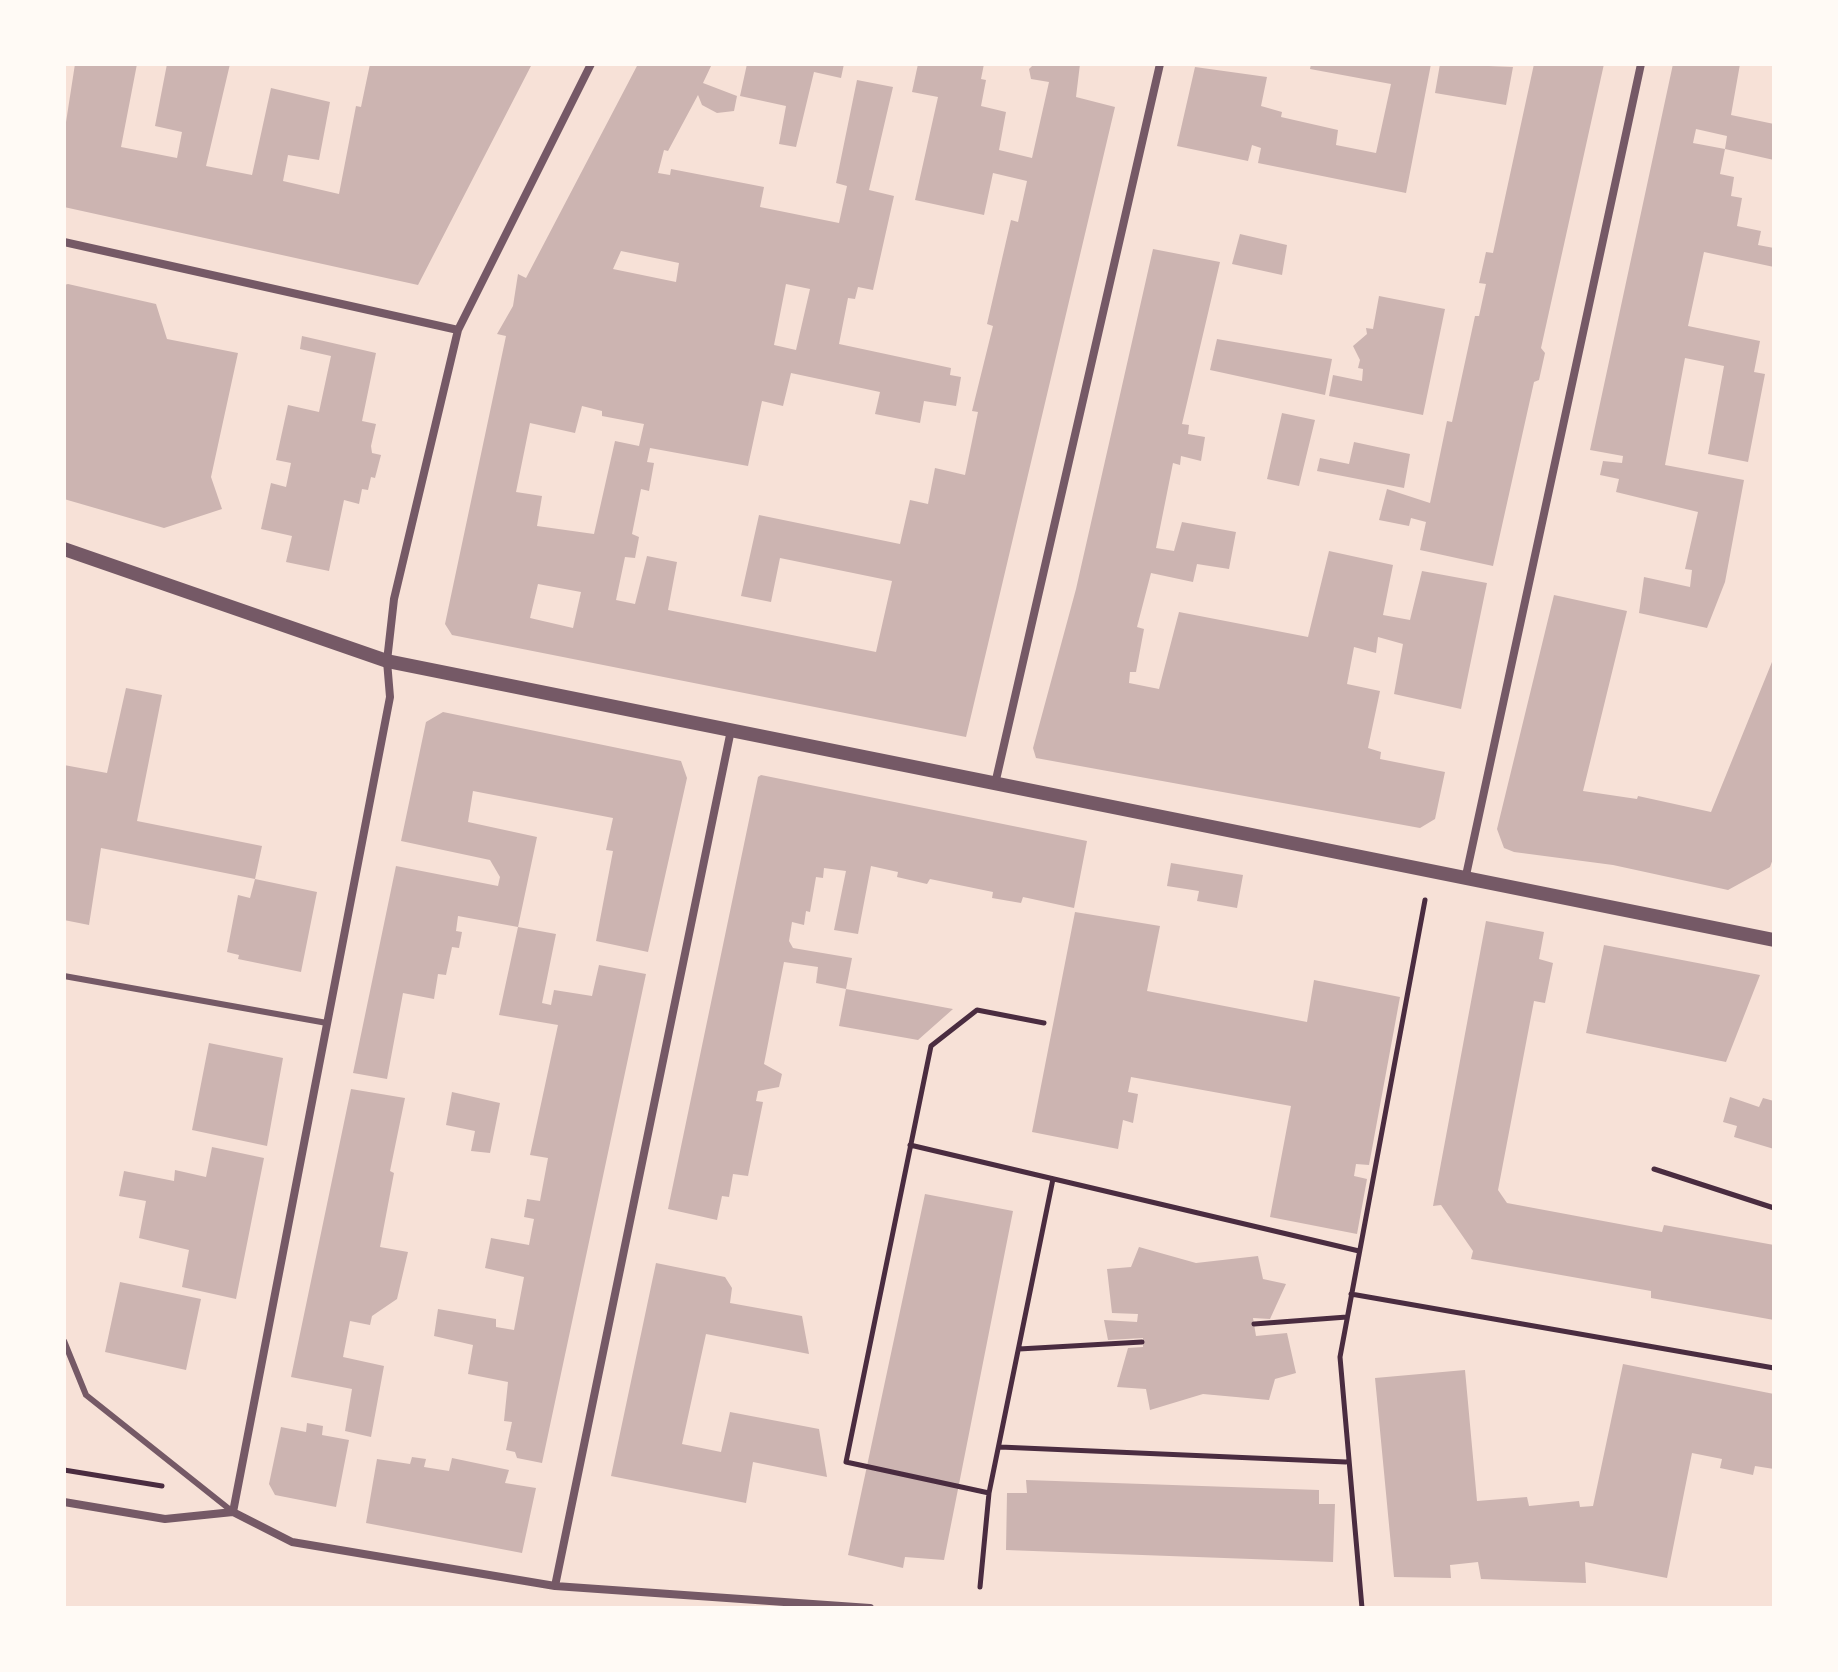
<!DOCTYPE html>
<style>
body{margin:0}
#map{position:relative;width:1838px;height:1672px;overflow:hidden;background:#f7e1d7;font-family:Roboto,sans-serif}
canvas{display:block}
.frame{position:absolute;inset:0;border:66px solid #fffaf5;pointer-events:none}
</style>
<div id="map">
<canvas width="1838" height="1672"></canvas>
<div class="frame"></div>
</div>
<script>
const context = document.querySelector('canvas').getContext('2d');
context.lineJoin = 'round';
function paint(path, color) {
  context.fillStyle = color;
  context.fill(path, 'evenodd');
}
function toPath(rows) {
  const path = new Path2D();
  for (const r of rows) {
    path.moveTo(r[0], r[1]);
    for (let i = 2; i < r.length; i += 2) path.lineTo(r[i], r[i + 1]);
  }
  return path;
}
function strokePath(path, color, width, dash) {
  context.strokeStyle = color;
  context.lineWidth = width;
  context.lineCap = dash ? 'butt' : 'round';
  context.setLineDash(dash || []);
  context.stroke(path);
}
paint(toPath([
 [75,64,137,64,121,147,177,158,182,132,155,126,167,64,230,64,206,166,252,175,271,88,330,102,319,160,288,155,283,181,339,194,356,106,361,107,370,64,532,64,418,285,64,207,64,135],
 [638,64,712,64,703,83,737,96,734,111,717,113,702,105,698,95,668,151,664,150,658,173,670,175,671,169,764,187,760,207,839,223,847,186,836,183,857,80,893,87,869,190,894,196,873,290,858,287,855,299,848,298,839,344,951,368,950,375,961,377,956,406,924,401,920,423,875,414,880,392,791,373,783,406,762,401,748,466,650,448,647,462,654,463,649,491,641,489,632,534,639,537,635,558,625,557,616,600,635,604,647,556,677,562,668,610,876,652,892,581,780,558,771,602,741,596,759,515,900,544,910,500,928,504,935,468,965,475,978,412,972,411,993,326,987,324,1011,220,1018,222,1027,181,993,173,984,215,915,200,938,97,912,92,918,64,984,64,981,79,986,80,981,106,1006,112,999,150,1032,158,1049,82,1031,79,1029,69,1034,64,1080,64,1076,97,1115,107,966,737,452,635,445,624,506,336,497,334,513,306,518,274,526,278],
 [621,251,679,263,676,282,613,269],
 [786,284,810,289,796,350,774,345],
 [582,406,602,411,602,416,644,424,639,446,615,441,594,534,537,526,542,496,516,492,530,423,575,433],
 [538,584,581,592,573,628,530,618],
 [747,64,844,64,841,78,814,72,796,147,779,144,786,106,740,96],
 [1311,64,1431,64,1406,193,1258,163,1261,148,1252,145,1248,161,1177,146,1195,67,1267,77,1261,106,1282,112,1281,117,1338,130,1336,145,1376,153,1391,84,1310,69],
 [1440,64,1513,67,1506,105,1435,93],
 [1534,64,1604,64,1541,348,1545,353,1539,380,1534,382,1493,566,1420,550,1426,522,1411,518,1409,526,1379,520,1387,489,1430,503,1447,421,1452,422,1475,316,1479,316,1486,284,1479,283,1486,252,1493,253],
 [1673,64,1740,64,1731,115,1774,124,1774,160,1725,149,1727,136,1696,129,1693,143,1725,149,1720,174,1734,177,1731,196,1742,198,1737,226,1761,231,1758,245,1774,248,1774,267,1704,252,1688,326,1760,341,1754,372,1765,374,1748,462,1708,454,1724,366,1685,358,1665,465,1744,480,1725,582,1707,628,1639,613,1644,577,1690,587,1692,570,1685,569,1698,512,1616,492,1619,479,1600,475,1603,461,1622,463,1623,456,1590,450],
 [1240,234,1287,245,1282,275,1232,264],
 [1153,249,1220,262,1182,424,1189,425,1188,434,1205,437,1201,461,1181,456,1180,465,1173,463,1156,548,1174,551,1182,522,1236,532,1229,569,1197,564,1193,582,1151,573,1137,627,1144,629,1136,672,1130,672,1129,683,1159,689,1179,612,1308,637,1329,551,1393,565,1383,615,1410,620,1422,571,1487,583,1461,709,1394,694,1403,644,1378,637,1376,653,1354,647,1347,684,1380,691,1368,748,1381,752,1380,759,1445,772,1435,819,1420,828,1036,758,1033,748,1076,589],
 [68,284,156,304,167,339,238,353,211,477,222,509,164,528,64,499,64,285],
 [1379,296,1445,309,1423,415,1329,396,1333,375,1362,381,1363,369,1358,368,1360,360,1353,346,1367,334,1366,328,1373,329],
 [302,336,376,353,362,421,376,424,371,446,372,453,381,455,375,478,371,477,368,490,362,489,359,504,344,500,329,571,286,562,292,536,261,529,271,483,286,487,291,463,276,460,288,405,319,412,331,356,300,349],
 [1217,339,1332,359,1325,395,1210,370],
 [1282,413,1315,420,1299,486,1267,479],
 [1354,442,1410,454,1404,488,1317,471,1320,458,1349,464],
 [1554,595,1627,611,1583,791,1637,799,1638,796,1711,812,1774,657,1774,856,1770,867,1728,890,1613,865,1514,852,1504,848,1497,829],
 [126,688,162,695,137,821,262,846,255,879,101,848,89,925,64,920,64,765,107,773],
 [443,712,681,761,687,778,648,952,596,941,613,851,606,850,613,818,473,791,468,822,537,837,518,927,458,916,456,931,462,932,459,948,452,947,446,975,438,974,434,999,403,993,387,1079,353,1073,396,866,498,886,500,877,490,860,401,841,426,722],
 [761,775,1087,841,1074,908,1023,897,1021,903,992,898,993,892,930,879,927,884,897,877,898,872,871,866,858,934,834,930,846,871,824,868,823,878,816,877,810,912,806,911,804,925,792,922,789,941,793,948,852,958,846,989,816,983,818,967,784,962,764,1064,782,1074,779,1087,758,1091,756,1101,763,1102,748,1176,733,1174,729,1197,722,1196,717,1220,668,1209,758,777],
 [1171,863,1243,875,1237,908,1197,901,1199,891,1167,886],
 [255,879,317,892,301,972,238,959,239,955,227,952,238,895,250,898],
 [1075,912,1160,926,1147,991,1307,1022,1314,980,1400,997,1369,1165,1356,1164,1354,1176,1367,1179,1357,1234,1270,1217,1291,1106,1131,1077,1128,1092,1138,1094,1133,1123,1123,1120,1118,1149,1032,1132],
 [1486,921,1544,932,1539,959,1553,963,1545,1003,1534,1001,1498,1190,1507,1203,1662,1232,1664,1225,1774,1245,1774,1320,1651,1298,1651,1291,1471,1259,1473,1251,1441,1205,1433,1206],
 [518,927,556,934,542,1003,551,1005,554,990,592,996,599,965,646,974,542,1463,517,1458,515,1452,506,1450,512,1422,504,1421,508,1382,468,1374,473,1345,434,1336,438,1309,496,1319,496,1327,514,1330,524,1277,485,1268,491,1238,529,1245,534,1219,524,1217,527,1199,540,1201,548,1158,530,1155,558,1025,499,1015],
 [1604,945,1760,975,1726,1062,1586,1033],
 [846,989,953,1009,918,1040,839,1026],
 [209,1043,283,1058,267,1146,192,1130],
 [351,1089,405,1098,390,1171,394,1173,380,1247,408,1252,397,1299,372,1316,370,1325,350,1321,343,1357,384,1366,371,1437,345,1431,352,1389,291,1377],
 [452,1092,500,1103,490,1153,471,1151,475,1131,446,1125],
 [1730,1097,1759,1107,1763,1098,1774,1101,1774,1149,1734,1137,1737,1126,1723,1122],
 [212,1147,264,1158,236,1299,182,1287,189,1250,139,1238,146,1201,119,1196,124,1171,174,1181,175,1170,206,1177],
 [925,1194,1013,1211,944,1560,905,1557,903,1568,848,1555],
 [1139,1247,1196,1263,1258,1256,1263,1279,1286,1284,1270,1319,1253,1318,1256,1336,1287,1333,1296,1373,1275,1379,1269,1400,1203,1394,1150,1410,1146,1389,1117,1387,1128,1348,1143,1347,1143,1338,1108,1340,1104,1320,1137,1322,1138,1314,1112,1313,1107,1269,1131,1267],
 [656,1263,725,1277,732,1288,730,1303,802,1316,809,1354,706,1334,682,1444,721,1452,730,1412,819,1429,827,1477,753,1462,746,1503,611,1476],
 [120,1282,201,1299,186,1370,105,1352],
 [1623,1364,1774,1394,1774,1469,1755,1466,1753,1475,1720,1468,1722,1459,1692,1453,1667,1578,1585,1562,1586,1583,1481,1579,1478,1562,1450,1565,1451,1578,1394,1577,1375,1378,1465,1370,1477,1501,1527,1497,1529,1506,1579,1501,1580,1507,1593,1506],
 [307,1423,323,1426,322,1435,349,1440,336,1507,275,1495,269,1484,281,1427,306,1432],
 [412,1457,426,1459,424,1467,449,1471,452,1458,509,1470,505,1483,536,1488,522,1553,366,1523,377,1459,410,1464],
 [1026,1480,1319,1490,1319,1504,1335,1504,1333,1562,1006,1550,1007,1493,1027,1493]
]), '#ccb4b1');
strokePath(toPath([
 [910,1145,1359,1251],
 [1654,1169,1774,1208],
 [1351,1294,1774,1368],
 [1254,1324,1347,1317],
 [1019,1349,1142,1342],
 [1000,1447,1346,1462],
 [64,1470,162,1486],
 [989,1493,846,1462,931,1046,977,1010,1044,1023],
 [980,1587,989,1493,1053,1179],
 [1362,1608,1340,1357,1425,900]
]), '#4a2c40', 5);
strokePath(toPath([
 [64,976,327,1023],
 [64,1341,86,1395,233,1512]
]), '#755966', 6);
strokePath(toPath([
 [64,242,458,330],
 [995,784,1160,64],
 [1465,880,1641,64],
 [64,1502,165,1519,233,1512,292,1542,555,1586,870,1608],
 [233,1512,390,697,387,661,394,599,458,330,591,64],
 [555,1586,731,730]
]), '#755966', 8);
strokePath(toPath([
 [64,549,387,661,1774,940]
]), '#755966', 14);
</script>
